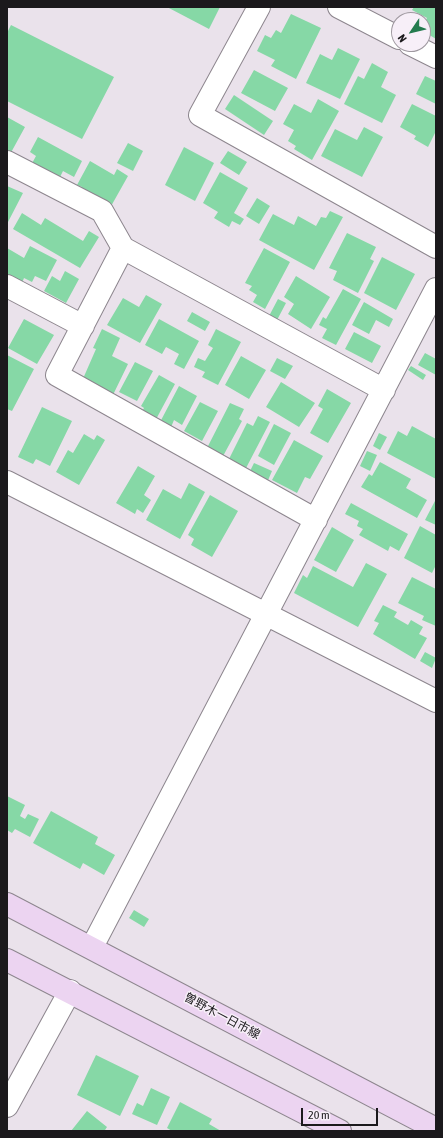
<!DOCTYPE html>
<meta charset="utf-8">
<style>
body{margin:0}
#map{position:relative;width:443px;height:1138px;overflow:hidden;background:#eae2eb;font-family:"Asap Condensed",sans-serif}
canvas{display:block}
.frame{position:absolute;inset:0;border:8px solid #1b191c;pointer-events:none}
.north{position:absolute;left:391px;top:12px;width:40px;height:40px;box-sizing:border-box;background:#f7eff8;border:1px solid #9f99a0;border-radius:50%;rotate:235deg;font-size:11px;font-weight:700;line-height:16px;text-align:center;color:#1b191c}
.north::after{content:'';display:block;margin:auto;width:14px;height:18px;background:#247b4e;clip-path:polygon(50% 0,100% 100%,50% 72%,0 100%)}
.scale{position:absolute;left:301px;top:1108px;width:77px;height:18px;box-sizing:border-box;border:2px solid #1b191c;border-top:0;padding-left:5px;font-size:12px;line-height:14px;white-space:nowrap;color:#1b191c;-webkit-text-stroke:3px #f7eff8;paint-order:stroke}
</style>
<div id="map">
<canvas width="443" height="1138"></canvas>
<div class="frame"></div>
<div class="north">N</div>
<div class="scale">20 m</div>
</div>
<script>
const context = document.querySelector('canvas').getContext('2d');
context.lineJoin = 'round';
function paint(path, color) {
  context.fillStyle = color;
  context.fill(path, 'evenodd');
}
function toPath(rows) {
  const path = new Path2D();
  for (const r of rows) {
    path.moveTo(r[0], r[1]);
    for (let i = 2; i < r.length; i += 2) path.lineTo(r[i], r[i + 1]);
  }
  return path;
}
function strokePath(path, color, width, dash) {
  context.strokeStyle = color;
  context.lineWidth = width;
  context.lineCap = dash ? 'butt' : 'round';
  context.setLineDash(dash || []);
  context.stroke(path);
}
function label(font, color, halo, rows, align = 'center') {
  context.font = font + ' "Asap Condensed","Noto Sans JP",sans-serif';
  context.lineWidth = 3;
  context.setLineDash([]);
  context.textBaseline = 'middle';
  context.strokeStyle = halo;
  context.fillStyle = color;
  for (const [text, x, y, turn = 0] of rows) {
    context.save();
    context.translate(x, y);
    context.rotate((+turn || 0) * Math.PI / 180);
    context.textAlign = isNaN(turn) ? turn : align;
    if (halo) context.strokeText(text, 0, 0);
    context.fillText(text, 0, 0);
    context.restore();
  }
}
paint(toPath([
 [167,7,220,7,209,29],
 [414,7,436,7,436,39,423,31,423,25,427,18,412,10],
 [291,14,321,28,296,79,271,66,275,60,257,51,265,35,271,38,276,30,281,33],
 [11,25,114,77,82,139,7,101,7,33],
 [338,48,360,59,340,99,306,83,320,54,332,60],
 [372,63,388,72,381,87,396,95,382,123,344,104,358,76,364,79],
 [254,70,288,88,275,111,241,93],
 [425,76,436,81,436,104,416,94],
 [234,95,273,121,264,135,225,109],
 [318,99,339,111,312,160,294,149,296,146,288,141,294,130,283,124,294,104,311,113],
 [412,104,436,116,436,131,428,147,414,139,416,136,400,127],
 [7,117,25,127,8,158,7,157],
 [364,127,383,137,362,177,321,156,335,129,357,140],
 [38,137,82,161,74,177,63,171,58,181,30,167,36,156,30,152],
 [128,143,143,151,133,171,117,163],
 [184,147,214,163,195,201,165,185],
 [228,151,247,162,239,175,220,163],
 [90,161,114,175,117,169,128,176,110,208,80,191,82,187,77,185],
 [220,172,248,188,234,213,244,219,240,225,232,221,229,227,214,218,218,212,203,203],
 [7,186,23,193,7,224],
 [257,198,270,206,259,224,246,216],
 [330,211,343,217,314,270,259,240,273,214,294,225,298,216,316,226,321,217,326,218],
 [22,213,41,225,45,218,83,241,89,231,99,237,80,268,13,229],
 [347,233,376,247,370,259,374,261,358,293,333,280,337,271,329,268],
 [30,246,57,260,46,281,35,276,32,282,24,278,22,283,7,275,7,248,24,258],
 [264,248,290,262,265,309,253,302,257,295,249,290,252,286,245,283],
 [382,257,415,274,396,310,364,293],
 [65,271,79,279,66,303,44,291,52,276,60,281],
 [296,276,330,297,311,329,288,314,294,304,284,297],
 [343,289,361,299,336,345,322,338,327,329,319,325,323,317,326,319],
 [146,295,162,304,140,343,107,325,123,298,139,307],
 [278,299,286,303,276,322,268,318],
 [364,302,393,319,389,327,376,320,369,334,352,325],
 [192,312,210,322,205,331,187,321],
 [24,319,54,335,37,364,8,348],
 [159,319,199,341,184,369,174,364,179,354,166,347,162,354,145,345],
 [102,329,120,338,112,356,128,364,111,399,82,381,96,349,93,348],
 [216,329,241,342,218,385,202,377,205,372,194,367,198,358,205,361,213,348,208,345],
 [354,332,381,346,372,363,345,349],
 [425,353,436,359,436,375,418,365],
 [7,355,34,369,12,411,7,409],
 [241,356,266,370,249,399,225,385],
 [277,358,293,366,285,379,270,371],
 [135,362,153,371,137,401,119,392],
 [411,366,426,375,423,380,408,370],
 [159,375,175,384,154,423,140,415,144,408,141,406],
 [281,382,315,403,299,427,266,407],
 [179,386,197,396,182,425,174,420,169,432,158,426],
 [327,389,351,403,328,443,310,433,323,409,318,406],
 [200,402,218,411,202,441,184,431],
 [230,403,244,409,239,419,242,421,222,458,206,450],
 [42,407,72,421,50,466,36,459,33,464,18,457],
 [258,416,270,422,245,470,228,461,247,423,253,426],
 [274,424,291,433,274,465,258,456],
 [412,426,436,439,436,479,387,453,398,431,407,436],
 [379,433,387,437,380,450,373,446],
 [84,434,94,440,97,435,105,440,79,485,56,472,68,450,73,453],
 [294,440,323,456,310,479,305,477,297,493,272,480],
 [367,451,377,455,370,471,360,466],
 [380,462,411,479,406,488,427,500,417,518,361,487,369,474,372,476],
 [254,463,272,471,266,485,247,477],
 [138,466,155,476,144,495,151,500,143,513,137,509,135,514,116,503],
 [189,483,205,492,180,539,146,520,163,489,181,499],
 [210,495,238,511,212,557,191,545,194,539,188,535],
 [436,499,436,525,425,520],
 [351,503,408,534,399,551,390,546,388,551,359,535,363,529,357,526,359,521,345,514],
 [420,526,436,535,436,565,432,573,404,558],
 [332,527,354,540,336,572,314,560],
 [366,563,387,574,358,627,294,593,303,575,307,578,313,566,353,587],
 [412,577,436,589,436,626,422,620,424,616,398,603],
 [383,605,397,612,394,617,408,625,411,620,423,627,419,634,427,638,415,659,373,634,379,623,374,621],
 [425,652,436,658,432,668,420,661],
 [7,796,25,805,20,816,25,819,28,814,39,819,30,837,15,829,12,833,7,830],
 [51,811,98,837,95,844,115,855,104,875,83,863,80,869,33,843],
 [134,910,149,919,144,927,129,918],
 [96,1055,139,1076,120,1116,77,1095],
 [151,1088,170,1097,157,1125,132,1114,137,1103,143,1106],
 [180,1102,212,1119,209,1124,221,1131,172,1131,167,1128],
 [87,1111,107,1127,105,1130,107,1131,71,1131]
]), '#86d8a6');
const minor = toPath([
 [259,7,200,115,436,247],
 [339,7,399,38],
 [410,44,436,57],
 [7,162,102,211,123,248],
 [7,286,83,326],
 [7,482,436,701],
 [316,520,57,375,123,248,384,390],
 [92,947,436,289],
 [7,1106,70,991]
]);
const secondary = toPath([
 [7,904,436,1129],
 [7,960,340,1131]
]);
strokePath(minor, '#8d868e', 24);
strokePath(secondary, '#8d868e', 24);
strokePath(minor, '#fff', 22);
strokePath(secondary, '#ecd4f1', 22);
label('12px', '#1b191c', '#f7eff8', [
 ["曽野木一日市線",222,1016,28]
]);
</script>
